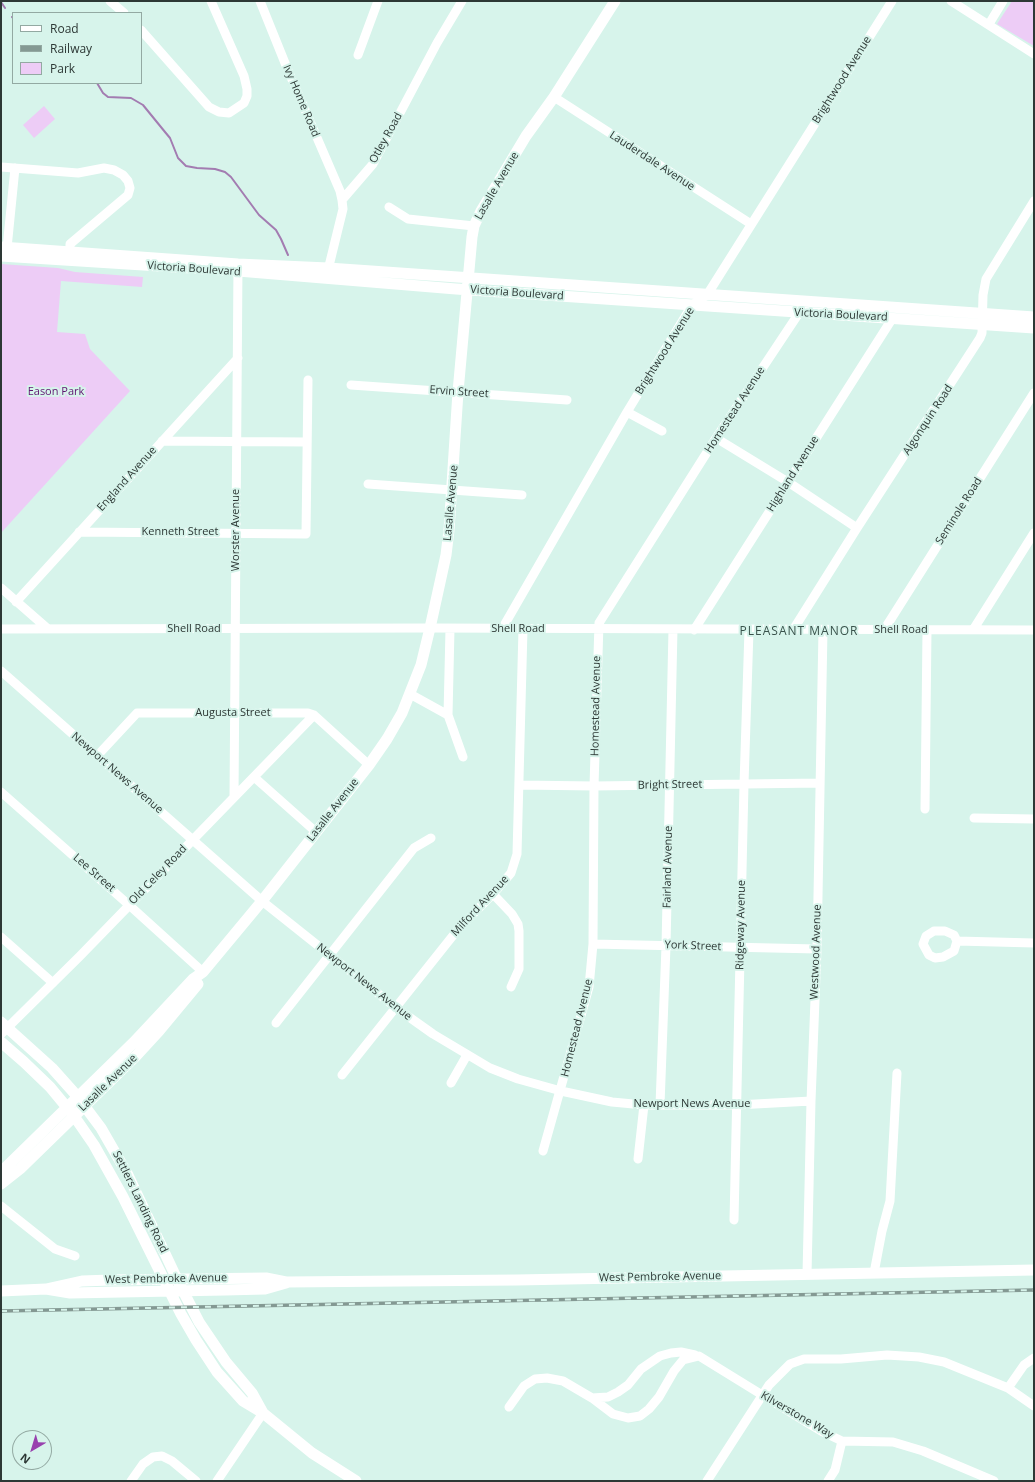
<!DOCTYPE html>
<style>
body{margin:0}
#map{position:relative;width:1035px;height:1482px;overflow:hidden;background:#d7f4eb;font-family:"Open Sans",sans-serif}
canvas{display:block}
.frame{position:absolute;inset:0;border:2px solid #2d3835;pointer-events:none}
.legend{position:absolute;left:12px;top:12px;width:130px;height:72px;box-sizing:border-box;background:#d7f4eb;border:1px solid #93a9a2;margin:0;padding:5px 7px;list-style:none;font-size:12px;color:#2d3835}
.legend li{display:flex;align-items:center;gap:8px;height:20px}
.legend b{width:20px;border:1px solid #93a9a2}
.north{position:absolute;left:12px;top:1430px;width:40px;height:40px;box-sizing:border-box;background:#d7f4eb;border:1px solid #93a9a2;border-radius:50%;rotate:218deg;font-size:11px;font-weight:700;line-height:16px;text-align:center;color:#2d3835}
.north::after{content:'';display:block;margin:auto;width:14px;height:18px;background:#9841ae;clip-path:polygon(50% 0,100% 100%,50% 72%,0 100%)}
</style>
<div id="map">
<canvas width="1035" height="1482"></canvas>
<div class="frame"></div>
<ul class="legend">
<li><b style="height:5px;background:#fff"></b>Road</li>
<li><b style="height:5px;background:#849993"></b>Railway</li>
<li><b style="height:11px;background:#edccf6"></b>Park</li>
</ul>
<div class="north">N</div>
</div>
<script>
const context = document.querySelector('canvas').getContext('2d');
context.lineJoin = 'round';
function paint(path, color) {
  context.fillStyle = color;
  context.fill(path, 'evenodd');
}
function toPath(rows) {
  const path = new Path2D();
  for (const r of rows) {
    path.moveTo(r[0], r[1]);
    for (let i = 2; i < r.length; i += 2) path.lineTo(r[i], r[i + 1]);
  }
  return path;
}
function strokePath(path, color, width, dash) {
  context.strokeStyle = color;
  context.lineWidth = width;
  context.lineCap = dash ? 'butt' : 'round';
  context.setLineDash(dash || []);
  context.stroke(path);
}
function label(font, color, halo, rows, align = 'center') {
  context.font = font + ' "Open Sans",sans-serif';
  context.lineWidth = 4;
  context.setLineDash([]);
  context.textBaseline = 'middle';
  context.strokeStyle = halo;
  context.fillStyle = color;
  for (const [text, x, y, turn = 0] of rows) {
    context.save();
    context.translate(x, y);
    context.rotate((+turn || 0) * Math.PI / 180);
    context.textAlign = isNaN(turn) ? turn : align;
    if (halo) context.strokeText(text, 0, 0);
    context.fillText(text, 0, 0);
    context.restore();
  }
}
paint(toPath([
 [1012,1,1034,1,1034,46,997,24],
 [44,106,55,119,34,138,23,125],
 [1,264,58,268,75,272,143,277,142,287,61,281,57,332,85,334,90,349,130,391,1,533]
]), '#edccf6');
strokePath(toPath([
 [1,2,5,8],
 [12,17,13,18],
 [97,83,103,93,108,97,131,98,143,105,165,132,170,138,178,158,186,166,197,168,215,169,225,172,231,177,259,215,276,230,281,239,288,255]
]), '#a37cb1', 2);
strokePath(toPath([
 [110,1,124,13],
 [260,1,287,68,340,191,342,200],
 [951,1,1034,54],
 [989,24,1003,1],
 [141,30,209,107,219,112,229,113,244,103,247,96,247,89,244,76,211,1],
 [358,55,378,1],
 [554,97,751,224],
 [1,167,78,173,104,168,114,170,123,175,128,181,130,188,128,195,70,244,70,259],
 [389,207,408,219,474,226],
 [7,248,15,168],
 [327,274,343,209,342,200,373,164,437,43,462,1],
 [351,385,567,400],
 [627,412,662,431],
 [716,438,788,482,857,528],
 [162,441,307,442],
 [368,484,522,495],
 [79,532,306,534,308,380],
 [1,588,48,629],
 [16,602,238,358],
 [1,629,430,628,1034,630],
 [450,629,448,715,463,757],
 [502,629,627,412,692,305,707,295,892,1],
 [694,630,892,319],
 [793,630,857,528,980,338,982,333,983,295,986,279,1034,201],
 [884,630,1034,393],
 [973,630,1034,533],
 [1,671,262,901,395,1007,433,1034,490,1068,518,1079,561,1091,612,1102,644,1105,737,1105,811,1101],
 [410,694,448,715],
 [97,756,137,713,308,713,314,715,369,765],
 [254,777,316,832],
 [520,785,594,786,820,783],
 [1,792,129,905,203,972],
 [234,797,238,265],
 [925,809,927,630],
 [974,818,1034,819],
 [493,894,512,914,518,924,519,931,519,969,511,987],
 [934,931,945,931,954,935,957,941,954,951,943,957,935,958,929,955,923,944,926,936,934,931],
 [1,937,53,983],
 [957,941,1034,943],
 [593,944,817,949],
 [276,1023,414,848,431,838],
 [1,1034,80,956,314,715],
 [342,1075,459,928,493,894,511,873,517,854,523,629],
 [451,1083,467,1055],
 [660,1105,666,946,673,629],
 [543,1151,589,987,593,944,594,786,599,623,716,438,799,313],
 [638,1159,644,1105],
 [1,1206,55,1249,75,1256],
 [734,1220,744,784,749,630],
 [874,1273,882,1231,890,1201,897,1073],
 [807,1274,811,1101,817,949,823,630],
 [1008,1388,1024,1365,1034,1358],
 [592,1398,608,1397,618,1392,628,1385,641,1369,660,1356,671,1353,681,1352,695,1355],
 [509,1407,524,1386,535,1379,547,1378,563,1381,592,1398,613,1414,628,1418,640,1416,649,1409,659,1397,674,1371,683,1360,699,1356,806,1422,823,1432,842,1441,893,1442,923,1451,994,1481],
 [131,1481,143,1464,153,1457,162,1456,172,1461,196,1481],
 [217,1481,263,1413],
 [707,1481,769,1385,790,1364,804,1359,841,1359,887,1355,919,1357,944,1362,1008,1388,1034,1406],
 [828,1481,835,1470,842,1441]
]), '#fff', 9);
strokePath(toPath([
 [1,247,238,264,328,268,1034,317],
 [1,256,238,271,456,289,1034,328],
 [1,1022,52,1068,77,1096,101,1128,128,1175,177,1279,199,1322,226,1362,252,1393,263,1413],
 [1,1042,24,1062,50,1087,74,1116,94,1145,123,1197,181,1314,196,1340,217,1372,243,1401,263,1413,312,1453,356,1481],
 [1,1172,134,1042,193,979,203,972,262,901,369,765,387,739,402,713,421,665,430,628,446,555,449,530,458,392,472,237,474,226,481,211,526,136,554,97,615,1],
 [1,1184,20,1169,136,1056,159,1031,198,984],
 [46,1289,82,1281,111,1280,266,1278,286,1282,517,1280,1034,1270],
 [1,1291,46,1289,70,1293,225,1290,265,1289,286,1283]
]), '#fff', 11);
const rail = toPath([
 [1,1311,1034,1290]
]);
strokePath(rail, '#849993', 3.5);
strokePath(rail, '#d7f4eb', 2, [6]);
label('11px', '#2d3835', '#d7f4eb', [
 ["Brightwood Avenue",842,80,-58],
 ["Ivy Home Road",301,101,67],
 ["Otley Road",386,138,-61],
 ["Lauderdale Avenue",652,161,33],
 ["Lasalle Avenue",497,186,-60],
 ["Victoria Boulevard",194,269,4],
 ["Victoria Boulevard",517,293,4],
 ["Victoria Boulevard",841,315,3],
 ["Brightwood Avenue",665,351,-58],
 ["Ervin Street",459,392,4],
 ["Homestead Avenue",735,410,-57],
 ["Algonquin Road",928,420,-57],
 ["Highland Avenue",793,474,-58],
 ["England Avenue",127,479,-48],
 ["Lasalle Avenue",451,503,-85],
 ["Seminole Road",959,511,-58],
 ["Worster Avenue",236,530,-90],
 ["Kenneth Street",180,532],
 ["Shell Road",194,629],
 ["Shell Road",518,629],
 ["Shell Road",901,630],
 ["Homestead Avenue",596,706,-89],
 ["Augusta Street",233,713],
 ["Newport News Avenue",117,773,41],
 ["Bright Street",670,785,-1],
 ["Lasalle Avenue",333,810,-52],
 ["Fairland Avenue",668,867,-89],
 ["Lee Street",94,873,41],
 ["Old Celey Road",158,875,-46],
 ["Milford Avenue",480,906,-47],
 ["Ridgeway Avenue",741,925,-89],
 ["York Street",693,946,2],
 ["Westwood Avenue",816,952,-88],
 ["Newport News Avenue",364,982,38],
 ["Homestead Avenue",577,1028,-76],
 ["Lasalle Avenue",108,1083,-44],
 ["Newport News Avenue",692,1104],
 ["Settlers Landing Road",140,1202,64],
 ["West Pembroke Avenue",660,1277,-1],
 ["West Pembroke Avenue",166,1279,-1],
 ["Kilverstone Way",797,1415,30]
]);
label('11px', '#5f1470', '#d7f4eb', [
 ["Eason Park",56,392]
]);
context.letterSpacing = '1px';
label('12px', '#3a534c', '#d7f4eb', [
 ["PLEASANT MANOR",799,632]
]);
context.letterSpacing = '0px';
</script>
